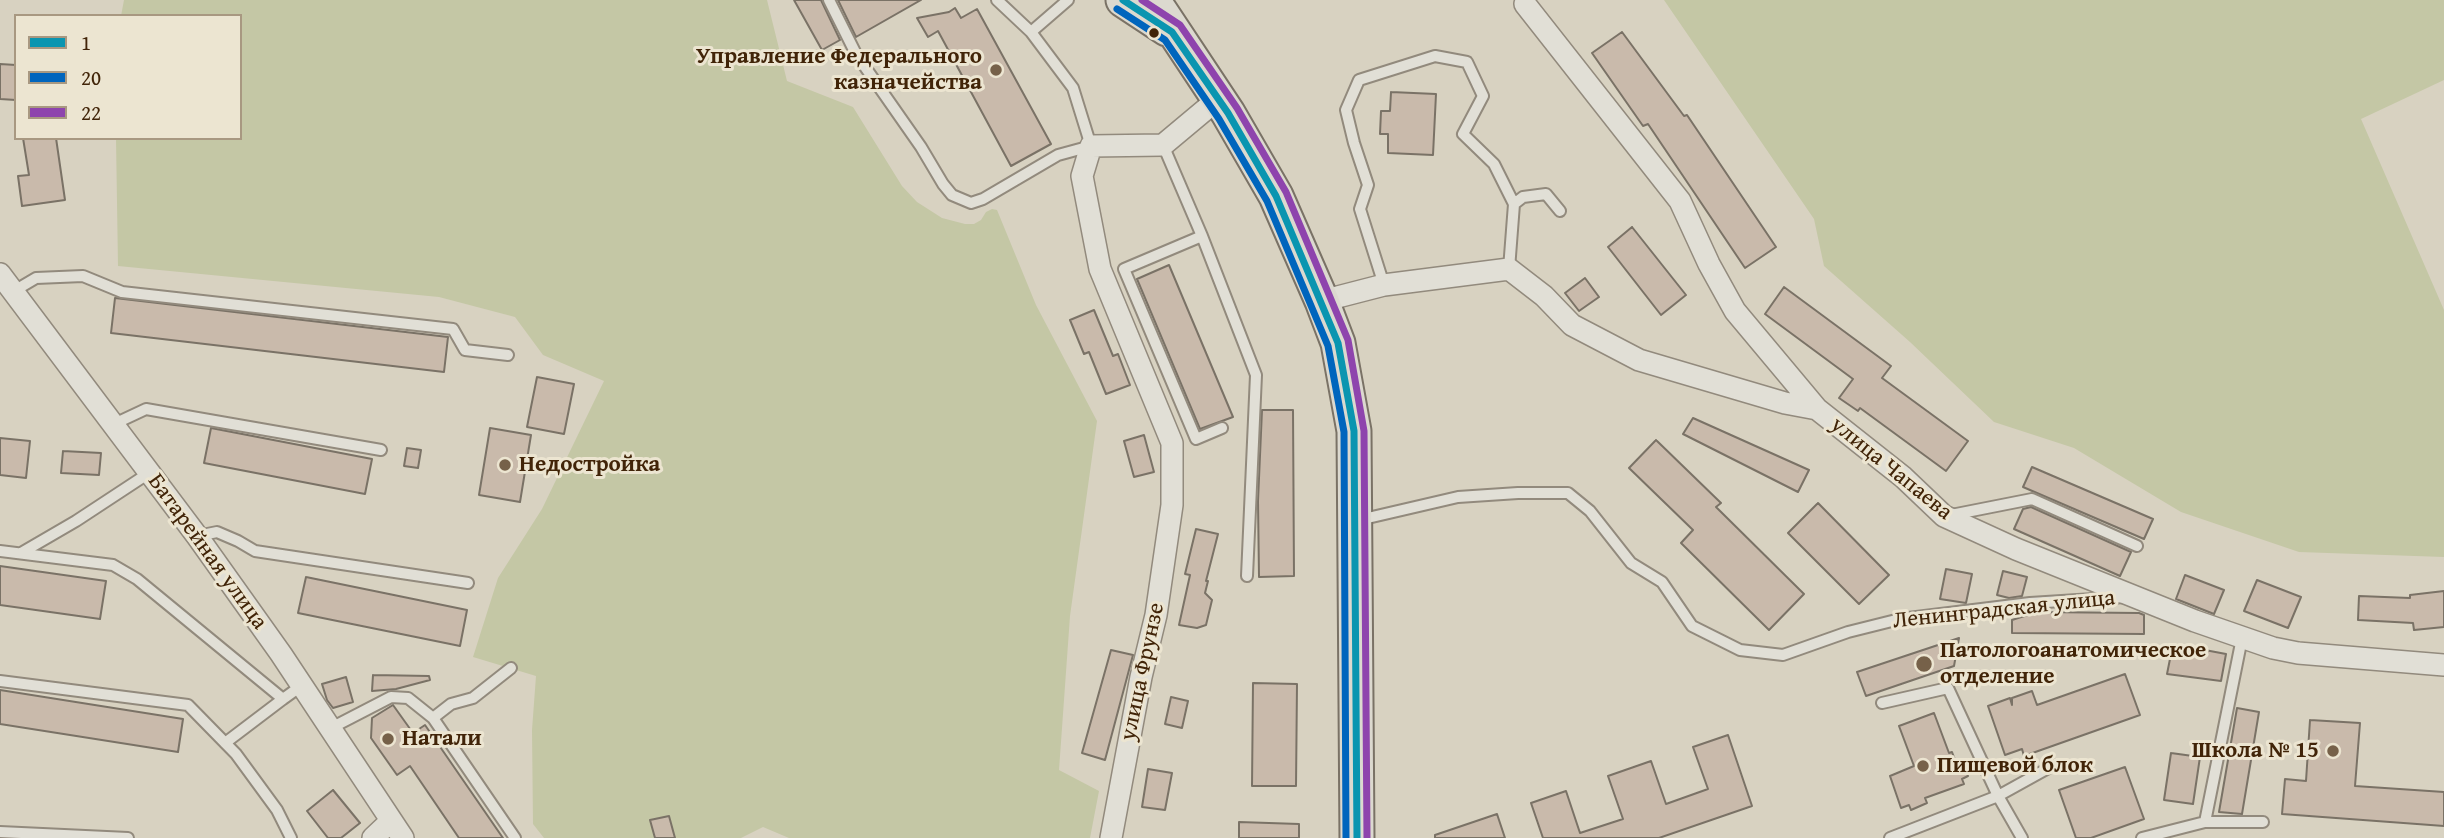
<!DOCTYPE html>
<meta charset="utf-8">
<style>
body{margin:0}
#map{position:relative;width:2444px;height:838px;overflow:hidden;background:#d8d2c1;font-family:"Gentium Book Plus",serif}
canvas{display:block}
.legend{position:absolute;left:14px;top:14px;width:228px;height:126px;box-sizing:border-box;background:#ece5d1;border:2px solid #a89881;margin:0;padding:9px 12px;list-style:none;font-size:21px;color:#412408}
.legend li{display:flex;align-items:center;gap:14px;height:35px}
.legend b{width:35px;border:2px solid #a89881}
</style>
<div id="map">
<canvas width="2444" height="838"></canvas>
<ul class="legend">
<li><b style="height:9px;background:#0a95b0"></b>1</li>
<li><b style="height:9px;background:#0065bd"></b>20</li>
<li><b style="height:9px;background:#8e44ad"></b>22</li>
</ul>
</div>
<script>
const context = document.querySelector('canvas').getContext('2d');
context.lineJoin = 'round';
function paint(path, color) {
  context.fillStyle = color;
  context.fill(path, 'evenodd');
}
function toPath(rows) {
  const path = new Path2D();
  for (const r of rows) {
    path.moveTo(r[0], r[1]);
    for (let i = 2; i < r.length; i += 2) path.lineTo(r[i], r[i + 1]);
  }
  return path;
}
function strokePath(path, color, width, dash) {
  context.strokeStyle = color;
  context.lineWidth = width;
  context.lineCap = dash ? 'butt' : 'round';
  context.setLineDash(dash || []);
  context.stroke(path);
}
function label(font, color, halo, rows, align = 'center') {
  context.font = font + ' "Gentium Book Plus",serif';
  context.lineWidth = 6;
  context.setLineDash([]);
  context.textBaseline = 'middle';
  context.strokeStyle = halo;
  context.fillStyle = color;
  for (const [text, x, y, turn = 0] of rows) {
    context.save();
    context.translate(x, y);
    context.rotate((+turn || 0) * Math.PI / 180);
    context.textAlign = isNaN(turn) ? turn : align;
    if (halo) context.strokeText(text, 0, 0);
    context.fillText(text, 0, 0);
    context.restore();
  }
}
paint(toPath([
 [124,0,767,0,787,81,853,107,902,186,917,202,942,218,965,224,974,224,981,220,986,212,992,209,997,210,1036,305,1097,421,1070,616,1059,770,1099,791,1090,838,789,838,763,827,741,838,544,838,533,824,532,730,536,676,473,657,498,578,542,509,604,381,543,355,515,317,439,297,118,266,116,138,240,138,240,16,121,16],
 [1664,0,2444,0,2444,80,2361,119,2444,310,2444,557,2299,552,2181,512,2074,448,1994,422,1910,342,1824,266,1814,219]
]), '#c4c7a5');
const building = toPath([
 [794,0,821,0,840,40,822,50,794,0],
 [838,0,921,0,856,37,838,0],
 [955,8,961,18,977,9,1051,144,1011,166,938,31,928,37,917,18,949,12,955,8],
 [1622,32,1684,116,1687,115,1776,247,1745,268,1648,124,1643,126,1592,53,1622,32],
 [0,64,16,65,16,100,0,99,0,64],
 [1391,92,1436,94,1433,155,1388,153,1388,134,1380,134,1381,111,1390,111,1391,92],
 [23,138,56,138,65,200,22,206,18,176,29,175,23,138],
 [1632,227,1686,295,1661,315,1608,247,1632,227],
 [1169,265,1233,417,1200,429,1137,279,1169,265],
 [1585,278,1599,297,1579,311,1565,293,1585,278],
 [1784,287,1891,366,1882,378,1968,441,1946,471,1860,408,1858,411,1839,398,1853,379,1765,314,1784,287],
 [115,298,448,337,444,372,111,333,115,298],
 [1094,310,1113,356,1118,354,1130,385,1106,394,1089,352,1084,354,1070,320,1094,310],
 [537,377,574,384,564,434,527,427,537,377],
 [1262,410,1293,410,1294,576,1259,577,1258,501,1262,410],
 [1693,418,1809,470,1798,492,1683,434,1693,418],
 [211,428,372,459,365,494,204,463,211,428],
 [490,428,531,435,520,502,479,495,490,428],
 [1144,435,1154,472,1134,477,1124,441,1144,435],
 [0,438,30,441,26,478,0,475,0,438],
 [1656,440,1721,503,1716,507,1804,594,1769,630,1681,543,1693,530,1629,468,1656,440],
 [407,448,421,450,418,468,404,466,407,448],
 [63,451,101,453,99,475,61,473,63,451],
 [2032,467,2153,519,2144,539,2023,487,2032,467],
 [1818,503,1889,575,1859,604,1788,533,1818,503],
 [2031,507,2131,552,2120,576,2014,529,2023,509,2031,507],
 [1196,529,1218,534,1206,581,1208,581,1205,593,1212,600,1206,625,1197,628,1179,625,1190,575,1185,574,1196,529],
 [0,566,106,581,100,619,0,605,0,566],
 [1946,569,1972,574,1966,603,1940,599,1946,569],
 [2003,571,2027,577,2022,596,2009,598,1997,595,2003,571],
 [2185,575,2224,590,2214,614,2176,599,2185,575],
 [306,577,467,610,460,646,298,613,306,577],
 [2257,580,2301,597,2288,628,2244,611,2257,580],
 [2444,591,2444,627,2414,630,2413,623,2358,620,2359,596,2410,598,2410,595,2444,591],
 [2037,612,2139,613,2144,615,2144,634,2012,633,2012,620,2037,612],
 [1959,638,1954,666,1866,696,1857,672,1959,638],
 [2173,644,2226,654,2221,681,2167,674,2173,644],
 [1111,650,1133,655,1105,760,1082,753,1111,650],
 [2125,674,2140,715,2024,756,2022,749,2005,755,1988,706,2010,698,2012,705,2012,698,2032,691,2037,705,2125,674],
 [373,675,429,676,430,680,396,689,372,691,373,675],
 [346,677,353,702,333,708,327,700,322,684,346,677],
 [1253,683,1297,684,1296,786,1252,786,1253,683],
 [0,690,183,719,178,752,0,724,0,690],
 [1171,697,1188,701,1182,728,1165,724,1171,697],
 [393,705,413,733,425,725,503,838,459,838,410,766,397,775,371,738,372,718,393,705],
 [2237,708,2259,712,2242,814,2219,812,2237,708],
 [1934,713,1949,753,1952,752,1957,765,1963,763,1968,776,1962,779,1964,784,1925,798,1927,803,1911,810,1909,805,1901,808,1890,776,1914,766,1899,726,1934,713],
 [2310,720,2360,723,2355,786,2444,792,2444,826,2282,814,2285,779,2306,781,2310,720],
 [1728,735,1752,806,1659,838,1543,838,1531,803,1566,791,1580,833,1623,819,1608,776,1651,761,1666,804,1708,789,1693,747,1728,735],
 [2171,753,2200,757,2193,804,2164,800,2171,753],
 [2125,767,2144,819,2091,838,2076,838,2059,790,2125,767],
 [1148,769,1172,773,1165,810,1142,807,1148,769],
 [333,790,360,823,341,838,328,838,307,811,333,790],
 [1497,814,1505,838,1435,838,1435,835,1497,814],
 [669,816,675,838,655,838,650,820,669,816],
 [1239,822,1299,824,1299,838,1239,838,1239,822]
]);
paint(building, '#c9baab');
strokePath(building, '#7a7266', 2);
const service = toPath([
 [829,0,856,54,921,147,943,184,952,195,971,203,983,199,1058,155,1091,146,1073,88,1031,32,997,0],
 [1031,32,1068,0],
 [1163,145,1202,236,1256,375,1247,576],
 [1202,236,1124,269,1196,439,1222,428],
 [1509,269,1514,204,1523,197,1546,194,1560,211],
 [1384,285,1360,209,1368,185,1354,143,1346,110,1359,80,1435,56,1467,62,1483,96,1463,134,1494,164,1514,204],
 [14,291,36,278,83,276,122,292,453,329,465,350,508,355],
 [114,424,146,409,381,450],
 [1951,515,2032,499,2137,546],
 [1359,520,1458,497,1518,493,1568,493,1590,511,1631,563,1662,582,1692,626,1740,650,1783,655,1848,632,1900,619,2030,603,2125,597],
 [197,536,217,532,238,541,255,551,468,583],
 [0,551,113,565,137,579,283,699,301,686],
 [21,553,76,521,149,473],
 [0,681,188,705,236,754,277,810,291,838],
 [1882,703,1948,688,1998,796,2022,838],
 [433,718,451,704,473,698,511,668],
 [331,728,391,697,408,698,433,718,515,838],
 [225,743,283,699],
 [2205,822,2263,822],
 [0,832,128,838],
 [1890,838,1998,796,2054,765],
 [2142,838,2205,822,2242,638]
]);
const minor = toPath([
 [1525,4,1680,201,1709,264,1735,311,1817,409,1903,477,1944,516,2016,549,2195,621,2273,648,2298,653,2444,665],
 [0,274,197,536,281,654,403,838],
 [1322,301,1384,285,1509,269,1544,296,1572,325,1639,360,1785,403,1817,409],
 [373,838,391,821],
 [1111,838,1141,677,1156,615,1172,505,1172,443,1100,269,1082,176,1091,146,1163,145,1218,99]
]);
const primary = toPath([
 [1123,0,1167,29],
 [1153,0,1228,113,1276,196,1322,301,1338,343,1354,431,1357,838]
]);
strokePath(service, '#928a7d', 14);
strokePath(minor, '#928a7d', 24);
strokePath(primary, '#7a7266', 37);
strokePath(service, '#e1dfd6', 10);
strokePath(minor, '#e1dfd6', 21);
strokePath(primary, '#dcd9cf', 33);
strokePath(toPath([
 [1123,0,1172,32,1228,113,1276,196,1338,343,1354,431,1357,838]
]), '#0a95b0', 7);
strokePath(toPath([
 [1117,9,1165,40,1219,119,1267,201,1328,346,1344,432,1346,838]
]), '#0065bd', 7);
strokePath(toPath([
 [1142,0,1180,25,1237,108,1286,192,1348,340,1364,431,1367,838]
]), '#8e44ad', 7);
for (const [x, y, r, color] of [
 [1154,33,6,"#412408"],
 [996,70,7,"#766149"],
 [505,465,7,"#766149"],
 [1924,664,9,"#766149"],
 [388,739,7,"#766149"],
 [2333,751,7,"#766149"],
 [1923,766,7,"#766149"]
]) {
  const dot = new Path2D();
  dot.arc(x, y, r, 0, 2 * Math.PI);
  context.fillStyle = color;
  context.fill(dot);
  strokePath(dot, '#ece5d1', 2.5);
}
label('bold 23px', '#412408', '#ece5d1', [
 ["Управление Федерального",982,57,"right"],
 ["казначейства",982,83,"right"],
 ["Недостройка",519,465],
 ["Патологоанатомическое",1940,651],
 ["отделение",1940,677],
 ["Натали",402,739],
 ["Школа № 15",2319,751,"right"],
 ["Пищевой блок",1937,766]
], 'left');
label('23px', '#412408', '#ece5d1', [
 ["улица Чапаева",1891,469,39],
 ["Батарейная улица",207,552,54],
 ["Ленинградская улица",2004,610,-6],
 ["улица Фрунзе",1143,672,-78]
]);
</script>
